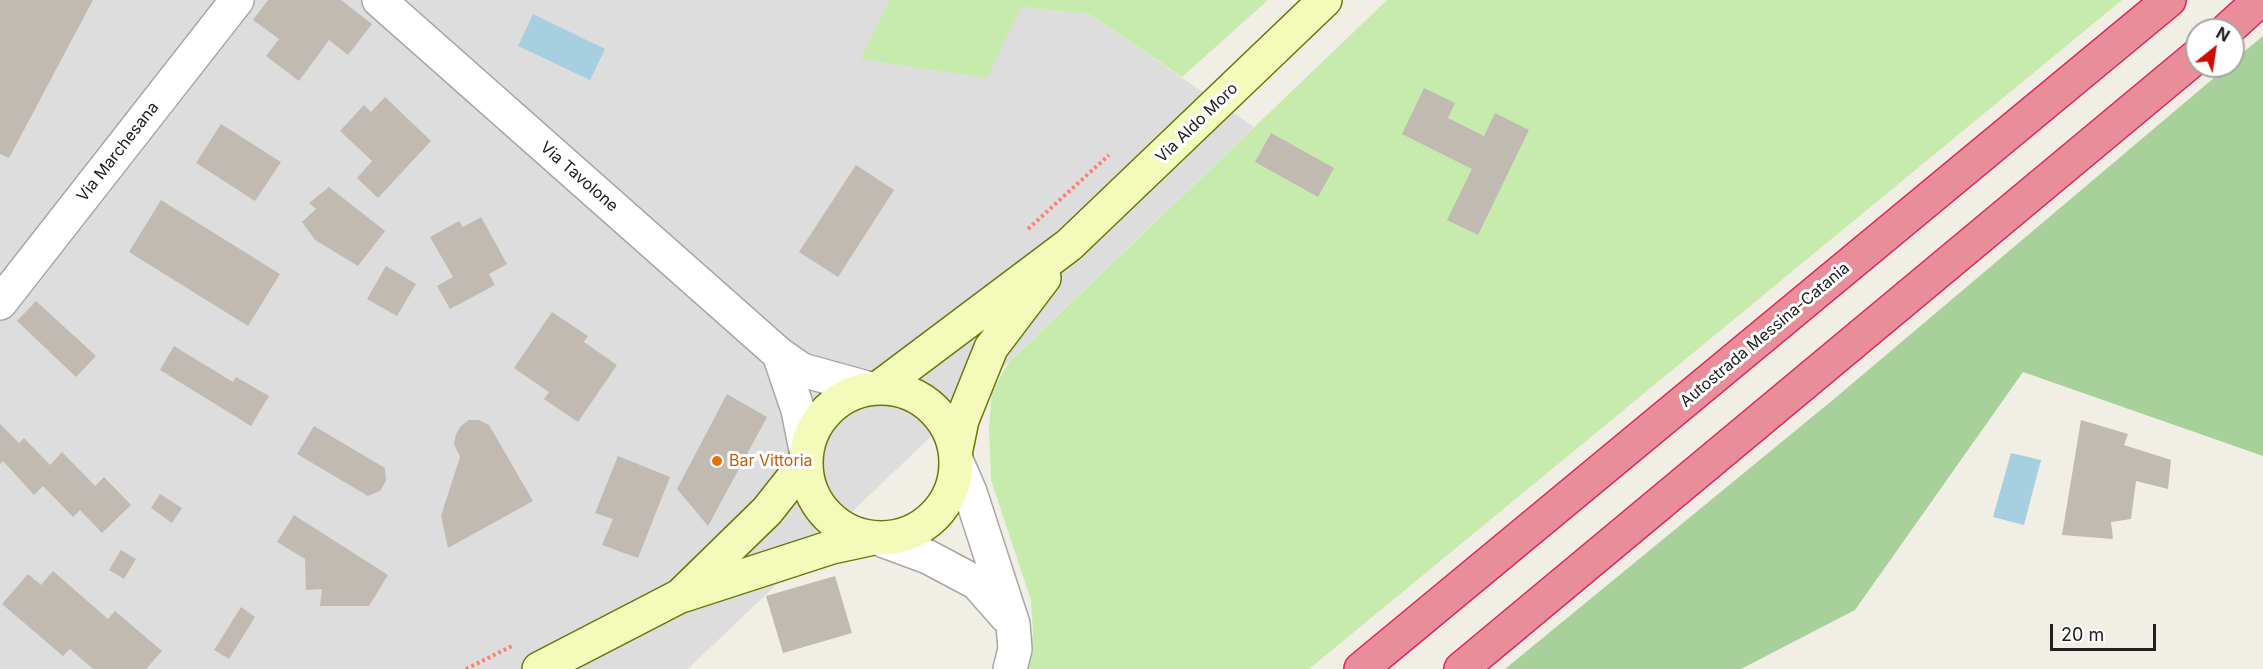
<!DOCTYPE html>
<style>
body{margin:0}
#map{position:relative;width:2263px;height:669px;overflow:hidden;background:#f1eee6;font-family:Inter,sans-serif}
canvas{display:block}
.north{position:absolute;left:2185px;top:18px;width:60px;height:60px;box-sizing:border-box;background:#fff;border:2px solid #a6a6a6;border-radius:50%;rotate:30deg;font-size:16px;font-weight:700;line-height:24px;text-align:center;color:#202020}
.north::after{content:'';display:block;margin:auto;width:21px;height:27px;background:#d00c00;clip-path:polygon(50% 0,100% 100%,50% 72%,0 100%)}
.scale{position:absolute;left:2050px;top:624px;width:106px;height:27px;box-sizing:border-box;border:3px solid #202020;border-top:0;padding-left:8px;font-size:18px;line-height:21px;white-space:nowrap;color:#202020;-webkit-text-stroke:4px #fff;paint-order:stroke}
</style>
<div id="map">
<canvas width="2263" height="669"></canvas>
<div class="north">N</div>
<div class="scale">20 m</div>
</div>
<script>
const context = document.querySelector('canvas').getContext('2d');
context.lineJoin = 'round';
function paint(path, color) {
  context.fillStyle = color;
  context.fill(path, 'evenodd');
}
function toPath(rows) {
  const path = new Path2D();
  for (const r of rows) {
    if (r.length === 3) {
      path.moveTo(r[0] + r[2], r[1]);
      path.arc(r[0], r[1], r[2], 0, 2 * Math.PI);
      continue;
    }
    path.moveTo(r[0], r[1]);
    for (let i = 2; i < r.length; i += 2) path.lineTo(r[i], r[i + 1]);
  }
  return path;
}
function strokePath(path, color, width, dash) {
  context.strokeStyle = color;
  context.lineWidth = width;
  context.lineCap = dash ? 'butt' : 'round';
  context.setLineDash(dash || []);
  context.stroke(path);
}
function label(font, color, halo, rows, align = 'center') {
  context.font = font + ' Inter,sans-serif';
  context.lineWidth = 6;
  context.setLineDash([]);
  context.textBaseline = 'middle';
  context.strokeStyle = halo;
  context.fillStyle = color;
  for (const [text, x, y, turn = 0] of rows) {
    context.save();
    context.translate(x, y);
    context.rotate((+turn || 0) * Math.PI / 180);
    context.textAlign = isNaN(turn) ? turn : align;
    if (halo) context.strokeText(text, 0, 0);
    context.fillText(text, 0, 0);
    context.restore();
  }
}
paint(toPath([
 [0,0,889,0,862,59,1021,7,1089,14,1254,127,688,669,0,669]
]), '#dedddd');
paint(toPath([
 [889,0,1268,0,1182,77,1089,14,1021,7,987,78,861,59],
 [1387,0,2122,0,1309,669,1026,669,1033,634,1031,600,991,480,989,427,992,392,1009,362]
]), '#c7ebac');
paint(toPath([
 [2263,36,2263,456,2023,372,1855,610,1741,669,1505,669,1834,399,2228,66,2233,66,2233,61]
]), '#a7d09a');
paint(toPath([
 [533,14,605,49,590,80,518,46],
 [2011,453,2041,460,2024,525,1993,517]
]), '#a6cfdf');
paint(toPath([
 [0,0,93,0,9,158,0,154],
 [268,0,341,0,372,24,348,55,329,40,299,81,266,56,279,39,253,20],
 [1424,88,1455,103,1448,118,1484,136,1495,113,1529,130,1478,235,1447,220,1472,169,1402,134],
 [385,97,431,141,378,198,357,178,372,161,340,131,364,105,371,112],
 [221,124,281,162,255,201,196,163],
 [1271,133,1334,168,1318,197,1255,162],
 [856,165,894,190,838,277,799,252],
 [329,187,385,231,358,266,315,240,302,222,316,209,309,203],
 [161,200,280,274,248,326,129,252],
 [481,217,507,264,489,274,495,285,450,309,437,286,453,277,430,237,459,221,463,227],
 [386,266,416,284,397,316,367,299],
 [36,301,96,356,76,377,17,321],
 [552,312,588,336,584,342,617,365,578,422,544,399,549,392,514,368],
 [174,346,233,382,236,377,269,396,251,426,160,370],
 [727,394,767,417,708,526,677,489],
 [469,420,479,420,489,425,533,501,448,548,441,516,460,457,454,444,456,434,461,426],
 [2081,420,2128,434,2124,445,2171,460,2168,489,2136,481,2131,519,2111,522,2113,539,2062,535],
 [0,424,19,443,24,438,50,465,62,452,95,486,104,477,131,505,102,533,80,510,73,517,43,486,34,495,3,461,0,464],
 [314,426,385,468,386,481,380,491,368,496,297,454],
 [618,456,670,477,638,558,602,545,613,519,595,513],
 [160,494,182,508,172,523,151,508],
 [294,515,388,575,369,606,320,606,322,589,306,590,305,559,277,542],
 [121,550,136,559,124,579,109,570],
 [53,571,108,619,115,611,162,651,146,669,93,669,70,649,63,656,2,604,28,574,41,585],
 [835,576,852,633,783,653,766,596],
 [241,607,255,617,229,659,214,650]
]), '#c1bab2');
const minor = toPath([
 [379,0,779,354,802,370,867,388],
 [0,303,237,0],
 [779,354,798,410,806,450]
]);
const tertiary = toPath([
 [957,462,970,492,1013,624,1015,649,1010,669],
 [882,540,928,557,977,583,1006,616]
]);
const secondary = toPath([
 [880,387,1069,245,1325,0],
 [881,463,75],
 [956,449,962,420,991,348,1044,278],
 [683,593,767,511,805,463],
 [539,669,678,597,832,547,869,539]
]);
const motorway = toPath([
 [2227,30,2260,0],
 [1361,669,2169,0],
 [1461,669,2197,56]
]);
strokePath(minor, '#a7a7a7', 36);
strokePath(tertiary, '#a7a7a7', 36);
strokePath(secondary, '#677a03', 36);
strokePath(motorway, '#de2459', 36);
strokePath(toPath([
 [1028,229,1109,155],
 [466,669,512,646]
]), '#fc836c', 4, [3, 3]);
strokePath(minor, '#fff', 33);
strokePath(tertiary, '#fff', 33);
strokePath(secondary, '#f4fbba', 33);
strokePath(motorway, '#e88d99', 33);
for (const [x, y, r, color] of [
 [717,461,6,"#e8710a"]
]) {
  const dot = new Path2D();
  dot.arc(x, y, r, 0, 2 * Math.PI);
  context.fillStyle = color;
  context.fill(dot);
  strokePath(dot, '#fff', 2);
}
label('16px', '#202020', '#fff', [
 ["Via Aldo Moro",1197,123,-44],
 ["Via Marchesana",118,152,-52],
 ["Via Tavolone",579,177,41],
 ["Autostrada Messina-Catania",1765,335,-40]
]);
label('16px', '#c56008', '#fff', [
 ["Bar Vittoria",729,461]
], 'left');
</script>
